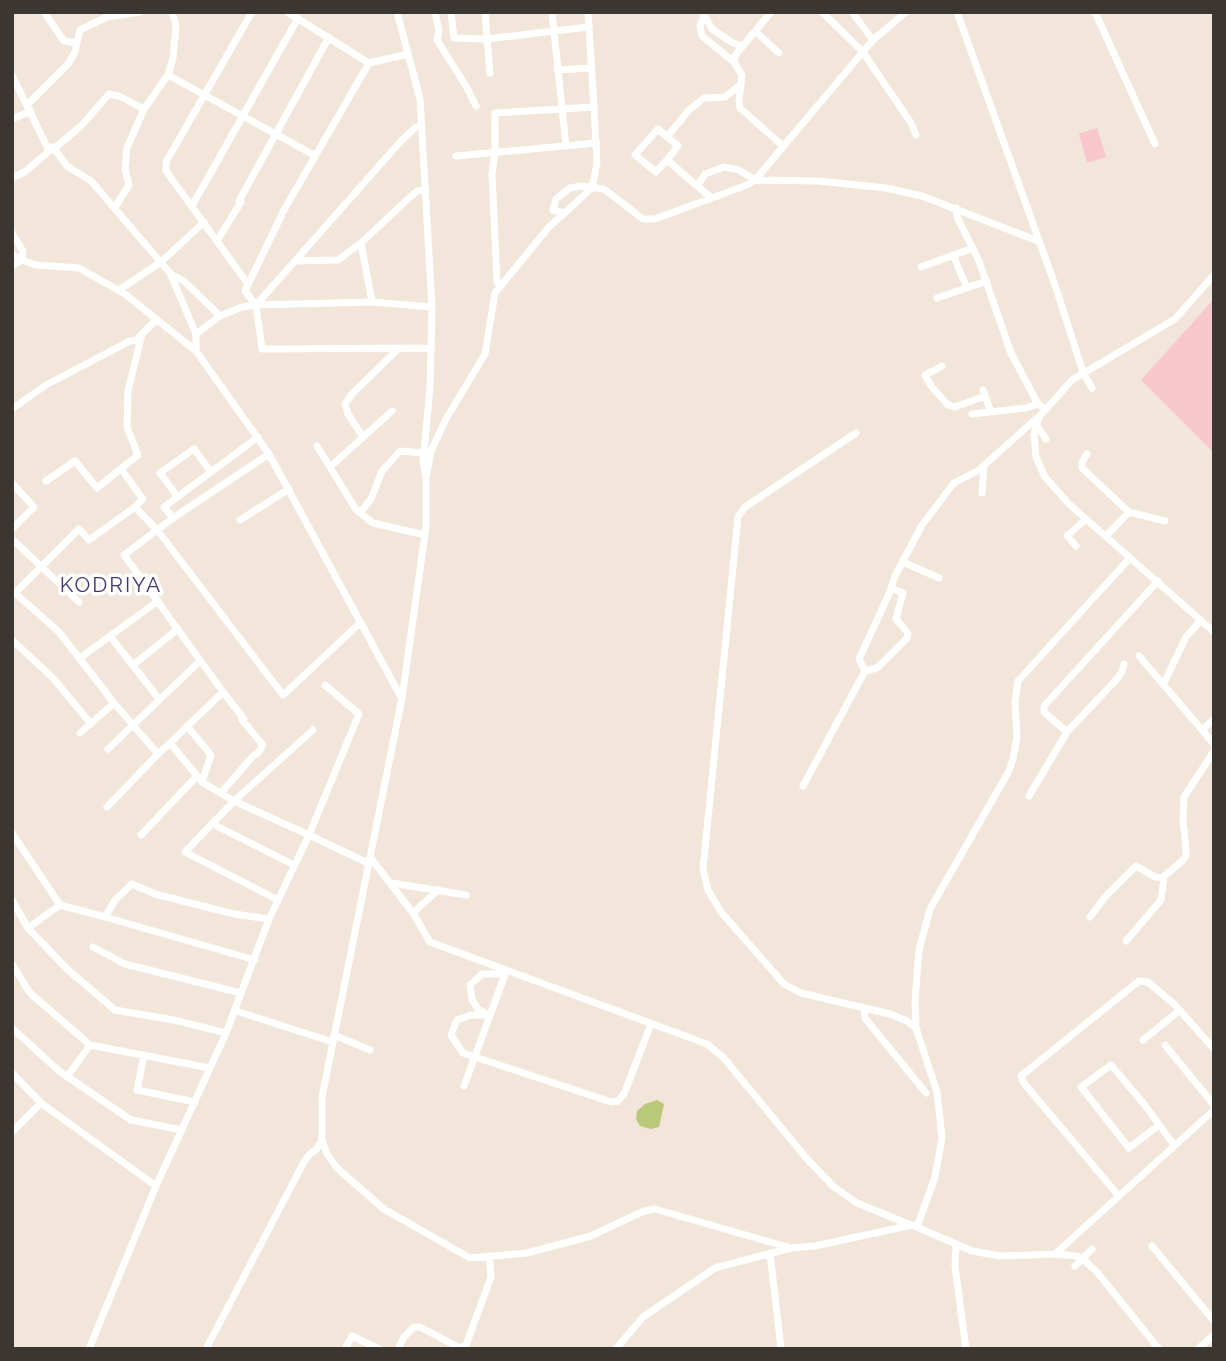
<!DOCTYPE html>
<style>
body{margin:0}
#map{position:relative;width:1226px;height:1361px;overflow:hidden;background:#f2e5d9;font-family:Raleway,sans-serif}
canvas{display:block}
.frame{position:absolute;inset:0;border:14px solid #3b3631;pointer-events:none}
</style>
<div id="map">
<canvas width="1226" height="1361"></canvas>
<div class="frame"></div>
</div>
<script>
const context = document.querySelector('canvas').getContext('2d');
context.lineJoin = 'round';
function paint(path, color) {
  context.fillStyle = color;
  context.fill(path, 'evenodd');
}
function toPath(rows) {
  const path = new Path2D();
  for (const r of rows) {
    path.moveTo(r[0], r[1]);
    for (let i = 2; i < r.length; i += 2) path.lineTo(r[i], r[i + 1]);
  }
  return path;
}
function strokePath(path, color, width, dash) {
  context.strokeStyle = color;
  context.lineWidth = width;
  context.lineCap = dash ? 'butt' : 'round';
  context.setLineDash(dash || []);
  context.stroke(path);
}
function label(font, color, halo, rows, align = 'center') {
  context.font = font + ' Raleway,sans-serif';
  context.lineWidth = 7;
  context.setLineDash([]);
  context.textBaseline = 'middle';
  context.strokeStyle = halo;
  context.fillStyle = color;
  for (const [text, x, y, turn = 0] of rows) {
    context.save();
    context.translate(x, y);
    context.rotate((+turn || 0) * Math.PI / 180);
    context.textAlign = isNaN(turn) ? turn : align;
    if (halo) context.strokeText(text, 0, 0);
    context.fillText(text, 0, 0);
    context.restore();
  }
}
paint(toPath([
 [1097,128,1106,157,1087,163,1079,134],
 [1214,299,1214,453,1141,380]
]), '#f8c6cc');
paint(toPath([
 [657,1100,664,1104,659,1127,651,1129,640,1126,636,1119,637,1111,645,1104]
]), '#bac87a');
strokePath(toPath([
 [44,12,64,41,76,43],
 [287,12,369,63,284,210,245,291,256,305,262,349,431,348],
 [397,12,420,99,425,185,432,307,430,388,423,462,426,477,426,527,402,698,322,1097,322,1140,327,1154,337,1168,384,1209,470,1258,527,1253,591,1236,644,1211,655,1209,791,1248,815,1246,912,1225,972,1251,1000,1256,1055,1254,1077,1256,1083,1259,1097,1272,1159,1349],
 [435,12,439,31,437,40,466,86,476,106],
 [451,12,454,38,487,39,588,27],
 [485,12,490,73],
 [552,12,566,146],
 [588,12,594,107],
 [705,12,700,26,702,36,734,62],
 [771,12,736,54,734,62,742,75,739,101,740,108,783,146],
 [822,12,863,52,911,123,916,135],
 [852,12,873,40],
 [957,12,1055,285,1083,372,1092,388],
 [1095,12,1155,144],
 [704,15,712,29,733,43,743,46],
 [755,31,779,53],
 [369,63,408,54],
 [557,70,591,68],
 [12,75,49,151,53,147,67,166,91,181,170,273,196,334,196,351],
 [168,75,314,155],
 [27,105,68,64,75,52,80,30,107,17,140,12],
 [12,119,31,111],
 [667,137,689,110,704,98,725,97,740,85],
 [53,147,56,147,81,126,109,94,119,96,144,109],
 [456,156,597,143],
 [667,160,656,172,635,155,658,129,678,146,667,160,710,197],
 [12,178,26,171,49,151],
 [698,185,705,174,724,167,739,170,755,180,873,40,906,12],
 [239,201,329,37],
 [192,206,298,18],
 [115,207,129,185,125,169,127,148,144,109,168,75,173,58,176,26,172,12],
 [956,208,957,217,979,261,1011,353,1038,404,1045,409],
 [564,213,553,210,556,199,570,188,581,186,604,189,643,219,655,219,747,185,755,180,818,181,886,188,922,196,1038,241],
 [12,233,23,251,22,260,12,254],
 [217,241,241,202],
 [953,255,967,288],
 [295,261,338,260,361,243],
 [12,266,22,260,36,265,79,268,125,294,196,351,269,454,401,697],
 [921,267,973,248],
 [171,274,185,282,220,316],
 [1214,275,1175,319,1072,380,1039,417,1034,434,1036,457,1045,477,1069,504,1214,632],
 [248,284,166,171,166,162,252,12],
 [122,288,161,262,204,222],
 [937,298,987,281],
 [372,302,361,243,408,199,417,191,426,190],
 [256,305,401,141,416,127,422,125],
 [196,334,220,316,242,307,256,305,372,302,432,307],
 [942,366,925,375,931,386,948,405,955,407,985,396],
 [983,390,991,412],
 [12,409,46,385,130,341,137,340,141,335],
 [972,414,1026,408,1038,404],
 [1036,425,1046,439],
 [856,433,745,507,738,517,703,869,708,890,721,912,784,984,801,993,890,1014,907,1021,916,1028],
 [363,437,348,414,345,404,352,394,399,348],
 [317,446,355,508,360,513,371,499,382,471,400,451,424,453],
 [1087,454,1082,462,1082,468,1129,512],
 [330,467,392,411],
 [121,469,143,499,135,507,158,531,283,695,360,623],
 [427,473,431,451,446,419,485,354,495,293,548,228,592,188,597,163,594,107,495,113,495,152,492,174,497,282],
 [46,481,75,461,97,488,138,455,127,427,128,391,142,334,156,320],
 [12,483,34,507,12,529],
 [982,493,984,466],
 [177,496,160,473,194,449,211,472],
 [360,513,373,523,425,535],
 [173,518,164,507,258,437],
 [240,520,289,489],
 [1106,536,1129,512,1165,521],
 [12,539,79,602],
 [1076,546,1067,536,1086,519],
 [903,562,939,578],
 [13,595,79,529,89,540,135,507],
 [158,601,110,636,159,699],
 [12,640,53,678,91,724],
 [1139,656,1214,744],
 [80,658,110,636],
 [133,665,178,629],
 [865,671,877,668,907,638,908,633,896,619,903,593,891,588],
 [1164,683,1186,637,1201,620],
 [325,685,359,714,309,835,368,863],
 [223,692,244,719],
 [187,726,211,755,202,782],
 [1202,730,1214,719],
 [1067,732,1115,681,1122,672,1124,664],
 [80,733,114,703],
 [170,743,223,692,124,555,173,518,269,454],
 [108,749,200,661],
 [803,786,865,671,859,659,889,594,895,576,922,525,954,483,979,470,1038,417],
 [221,793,254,755,258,753,263,745,242,720],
 [1029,796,1067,732,1044,712,1044,706,1158,581],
 [107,807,158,754],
 [213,824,294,865],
 [12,833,60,905,105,917],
 [141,835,197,776],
 [370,857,413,913,430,942,707,1044,723,1057,808,1160,834,1187,857,1203,911,1225],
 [392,883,466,895],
 [12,900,28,928,67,969,115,1010,174,1020,226,1033,269,919,309,835,234,801,202,782,170,743,158,754,114,703,59,632,15,593],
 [278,900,185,852,234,801,313,730],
 [413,913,438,890],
 [1090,917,1105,897,1136,866,1155,877,1162,878,1182,861,1186,856,1186,849,1183,820,1184,797,1214,751],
 [28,928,60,905],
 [1126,941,1161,900,1164,877],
 [93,947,125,964,241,993],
 [255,960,105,917,115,900,132,884,155,894,234,914,269,919],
 [12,964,30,993,90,1045,210,1068],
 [864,1008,865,1018,926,1093],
 [236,1011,333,1042],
 [486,1014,478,1009,472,1000,470,985,482,974,503,974],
 [490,1015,471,1015,457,1020,451,1035,463,1053,611,1102,618,1101,624,1094,651,1024],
 [12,1028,59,1071,131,1120,182,1130],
 [334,1035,370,1050],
 [1143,1040,1180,1010],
 [1165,1045,1214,1105],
 [144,1055,137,1090,195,1102],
 [12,1073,41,1103,156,1186],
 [67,1077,90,1045],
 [464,1086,506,972],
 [1159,1125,1129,1148,1081,1087,1111,1065,1144,1104,1174,1145],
 [12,1132,41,1103],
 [1118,1195,1023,1082,1021,1076,1139,981,1148,982,1175,1005,1214,1049],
 [917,1227,935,1177,942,1138,937,1092,916,1028,915,1001,919,950,930,909,1009,771,1013,759,1017,737,1015,702,1018,681,1130,558],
 [956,1246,955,1266,966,1349],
 [1152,1246,1214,1321],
 [770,1253,781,1349],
 [1055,1254,1214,1110],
 [1075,1266,1092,1249],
 [89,1349,156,1186,226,1033],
 [206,1349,305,1160,312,1152,316,1150,322,1140],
 [345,1349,352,1336,379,1349],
 [398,1349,404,1337,414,1327,420,1327,460,1348,466,1345,491,1277,489,1256],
 [616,1349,643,1317,715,1268,791,1248],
 [1198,1349,1214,1335]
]), '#fff', 7);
context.letterSpacing = '2px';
label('21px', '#443673', '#fff', [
 ["KODRIYA",111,586]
]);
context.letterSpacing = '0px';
</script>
